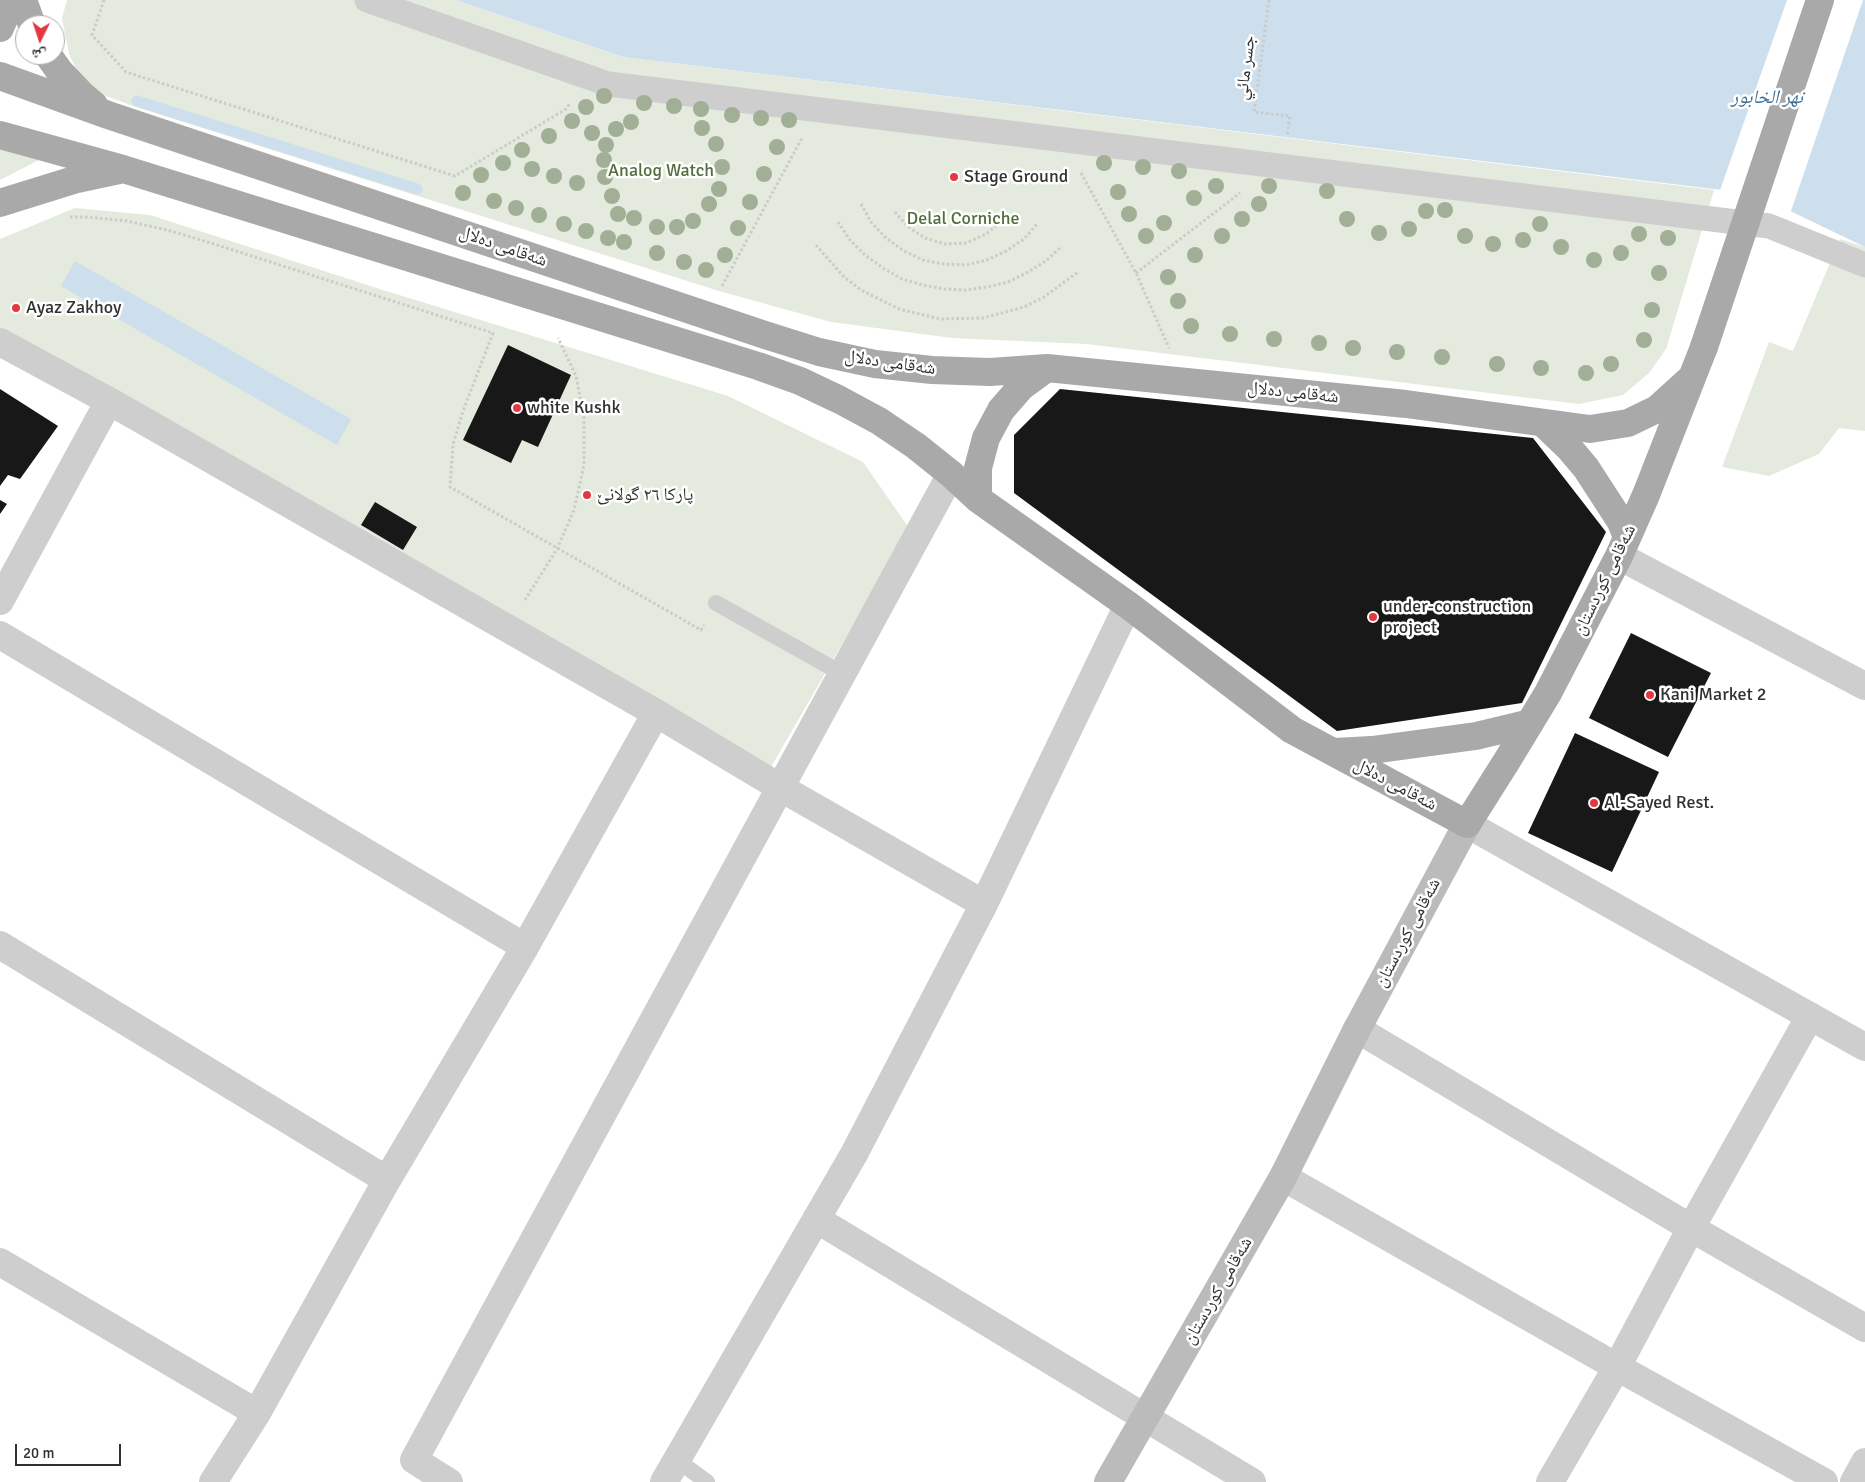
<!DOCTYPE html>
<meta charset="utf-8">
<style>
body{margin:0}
#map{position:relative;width:1865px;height:1482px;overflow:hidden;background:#fff;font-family:Signika,"Noto Naskh Arabic",sans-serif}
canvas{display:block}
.north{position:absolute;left:15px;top:15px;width:50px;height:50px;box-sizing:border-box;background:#fff;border:1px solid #adadad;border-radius:50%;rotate:184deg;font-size:14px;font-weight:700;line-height:20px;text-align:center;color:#313131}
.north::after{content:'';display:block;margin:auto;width:18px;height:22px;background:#e33840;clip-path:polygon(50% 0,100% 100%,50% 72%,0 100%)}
.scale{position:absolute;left:15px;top:1444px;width:106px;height:22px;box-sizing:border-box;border:2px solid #313131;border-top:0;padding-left:6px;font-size:15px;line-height:18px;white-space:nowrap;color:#313131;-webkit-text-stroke:4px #fff;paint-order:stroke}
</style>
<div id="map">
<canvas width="1865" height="1482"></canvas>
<div class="north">ش</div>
<div class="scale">20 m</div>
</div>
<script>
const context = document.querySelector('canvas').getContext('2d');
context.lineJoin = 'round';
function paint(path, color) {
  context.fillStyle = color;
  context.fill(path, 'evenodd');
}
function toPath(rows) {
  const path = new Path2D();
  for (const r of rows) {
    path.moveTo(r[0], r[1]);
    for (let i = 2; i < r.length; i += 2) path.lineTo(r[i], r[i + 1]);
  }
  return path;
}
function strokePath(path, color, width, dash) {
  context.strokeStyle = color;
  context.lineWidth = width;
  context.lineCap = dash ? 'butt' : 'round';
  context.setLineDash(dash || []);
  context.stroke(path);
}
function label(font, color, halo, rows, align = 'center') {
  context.font = font + ' Signika,"Noto Naskh Arabic",sans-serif';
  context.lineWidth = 5;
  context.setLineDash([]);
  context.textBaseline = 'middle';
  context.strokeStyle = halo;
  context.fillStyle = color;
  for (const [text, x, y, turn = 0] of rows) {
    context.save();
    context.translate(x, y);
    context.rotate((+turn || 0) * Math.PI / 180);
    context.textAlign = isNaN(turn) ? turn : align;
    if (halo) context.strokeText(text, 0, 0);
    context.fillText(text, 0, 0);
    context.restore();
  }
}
paint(toPath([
 [67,0,456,0,623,57,1714,190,1666,349,1649,373,1623,395,1579,404,1087,344,952,338,831,322,719,291,139,108,95,92,78,73,69,54,62,18],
 [0,149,39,160,0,180],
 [75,208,150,215,383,290,728,396,863,462,909,528,771,767,0,333,0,239],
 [1840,239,1865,247,1865,431,1839,428,1819,454,1769,476,1722,467,1769,342,1793,351]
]), '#e4eadd');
paint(toPath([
 [456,0,1865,0,1865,247,1755,194,623,57],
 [75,261,351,419,337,445,61,286]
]), '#cddfed');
paint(toPath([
 [1787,0,1863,0,1790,214,1754,197,1719,193]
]), '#fff');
strokePath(toPath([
 [137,101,417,189]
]), '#cddfed', 11);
paint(toPath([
 [508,345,571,375,538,447,522,440,511,463,463,440],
 [0,389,58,426,20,479,8,475,0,486],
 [1060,389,1533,438,1606,532,1522,703,1337,731,1014,493,1014,435],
 [0,500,7,504,0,514],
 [375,502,417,527,403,550,361,525],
 [1631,633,1711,673,1668,757,1589,718],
 [1575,733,1659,772,1612,872,1528,833]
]), '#181818');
strokePath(toPath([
 [104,0,92,35,126,72,455,176,566,109,570,103],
 [1269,0,1254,112,1290,116,1287,136],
 [1081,173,1136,273,1169,348],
 [861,204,871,222,886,238,904,251,923,260,944,264,966,265,987,260,1006,251,1024,239,1038,223],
 [895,212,907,226,925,238,945,244,966,243,986,234,1001,222],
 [70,217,88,217,127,221,167,230,211,243,493,333,463,411,453,444,450,487,701,630,704,625],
 [838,222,850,240,865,255,883,268,902,279,923,285,944,289,966,290,987,287,1008,282,1028,272,1046,261,1062,246],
 [816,245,844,277,861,290,899,309,940,319,983,318,1024,307,1044,297,1078,272],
 [1136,273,1240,193],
 [722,286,802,138],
 [525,600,557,549,574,510,584,465,584,418,576,376,558,338]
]), '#cbcbcb', 3, [2.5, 2.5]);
strokePath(toPath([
 [716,603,843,674],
 [677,1460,707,1482]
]), '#cecece', 16);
strokePath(toPath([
 [367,0,608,84,1769,226,1865,265]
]), '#cecece', 25);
strokePath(toPath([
 [0,342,109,401,656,713,781,788,984,904],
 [1619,556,1865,686],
 [0,601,109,401],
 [0,635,525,947],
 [1467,824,1865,1047],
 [0,945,387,1180],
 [1357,1029,1691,1228,1865,1328],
 [1283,1177,1617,1367,1824,1482],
 [816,1219,1252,1482],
 [0,1262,257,1413],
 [213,1482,257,1413,387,1180,525,947,656,713],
 [449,1482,414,1460,951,474],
 [664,1482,854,1154,984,904,1128,605],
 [1550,1482,1617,1367,1691,1228,1810,1016],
 [1854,1482,1865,1462]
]), '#cecece', 28);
strokePath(toPath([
 [1108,1482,1283,1177,1357,1029,1467,824]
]), '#bbb', 28);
strokePath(toPath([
 [23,0,32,25],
 [0,28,12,0],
 [48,55,60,72,82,95,94,105],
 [0,76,108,115,765,335,819,352,875,364,932,370,990,372,1047,368,1406,404,1590,429,1628,423,1657,409,1689,380],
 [0,135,123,169,758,366,800,381,840,400,879,421,916,446,951,474,978,499,1128,605,1292,730,1467,824,1508,759,1548,693,1619,556,1646,495,1704,347],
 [0,203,77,179,119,170],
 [1543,423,1570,449,1586,468,1621,522,1627,537],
 [978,499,978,468,986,438,1001,410,1021,387,1047,368],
 [1334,752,1372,750,1476,736,1530,723]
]), '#a9a9a9', 28);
strokePath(toPath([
 [1704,347,1820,0]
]), '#a9a9a9', 28);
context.fillStyle = '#a0af95';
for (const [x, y] of [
 [604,96],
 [644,103],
 [674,106],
 [586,107],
 [701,109],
 [732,115],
 [761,118],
 [789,120],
 [572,121],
 [631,122],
 [702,128],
 [616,129],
 [592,133],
 [549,136],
 [716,144],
 [606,145],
 [777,147],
 [522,150],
 [604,160],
 [503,163],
 [1104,163],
 [722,167],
 [1143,167],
 [532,169],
 [1179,171],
 [764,174],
 [481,175],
 [554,176],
 [605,177],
 [577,183],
 [1216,186],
 [1269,186],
 [719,189],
 [1327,191],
 [1118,192],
 [463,193],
 [612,196],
 [1194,198],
 [494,201],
 [750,202],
 [709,204],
 [1259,204],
 [516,208],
 [1445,210],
 [1426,211],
 [618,214],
 [1129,214],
 [539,215],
 [634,218],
 [1242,219],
 [1347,219],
 [693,221],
 [1164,223],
 [564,224],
 [1540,224],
 [657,227],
 [677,227],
 [738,228],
 [1409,229],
 [586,231],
 [1379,233],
 [1639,234],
 [1146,236],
 [1222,236],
 [1465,236],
 [608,238],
 [1668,238],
 [1523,240],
 [624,242],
 [1493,244],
 [1561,247],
 [657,253],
 [1621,253],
 [725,255],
 [1195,255],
 [1594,260],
 [684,262],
 [706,270],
 [1659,273],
 [1168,277],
 [1178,301],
 [1652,310],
 [1191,326],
 [1230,334],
 [1274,339],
 [1644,340],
 [1319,343],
 [1353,348],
 [1397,352],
 [1442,357],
 [1497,364],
 [1611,364],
 [1541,368],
 [1586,373]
]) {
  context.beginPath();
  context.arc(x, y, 8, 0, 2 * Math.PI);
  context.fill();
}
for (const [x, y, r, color] of [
 [954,177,5,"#e33840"],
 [16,308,5,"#e33840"],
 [517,408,5,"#e33840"],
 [587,495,5,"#e33840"],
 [1373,617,5,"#e33840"],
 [1650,695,5,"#e33840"],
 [1594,803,5,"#e33840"]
]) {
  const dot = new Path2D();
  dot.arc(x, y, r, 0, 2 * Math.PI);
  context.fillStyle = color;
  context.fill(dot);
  strokePath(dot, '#fff', 2);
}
label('18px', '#313131', '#fff', [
 ["جسر مائي",1246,68,-83],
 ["شەقامی دەلال",503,247,19],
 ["شەقامی دەلال",890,363,8],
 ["شەقامی دەلال",1293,393,6],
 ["شەقامی کوردستان",1605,580,-64],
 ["شەقامی دەلال",1395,785,28],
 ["شەقامی کوردستان",1408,933,-62],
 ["شەقامی کوردستان",1218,1291,-60]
]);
label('18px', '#536d3e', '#fff', [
 ["Analog Watch",661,171],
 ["Delal Corniche",963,219]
]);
label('18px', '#313131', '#fff', [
 ["Stage Ground",964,177],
 ["Ayaz Zakhoy",26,308],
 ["white Kushk",527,408],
 ["پارکا ٢٦ گولانێ",597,495],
 ["under-construction",1383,607],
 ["project",1383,628],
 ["Kani Market 2",1660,695],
 ["Al-Sayed Rest.",1604,803]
], 'left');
label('italic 19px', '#3f7093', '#fff', [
 ["نهر الخابور",1767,98]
]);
</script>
